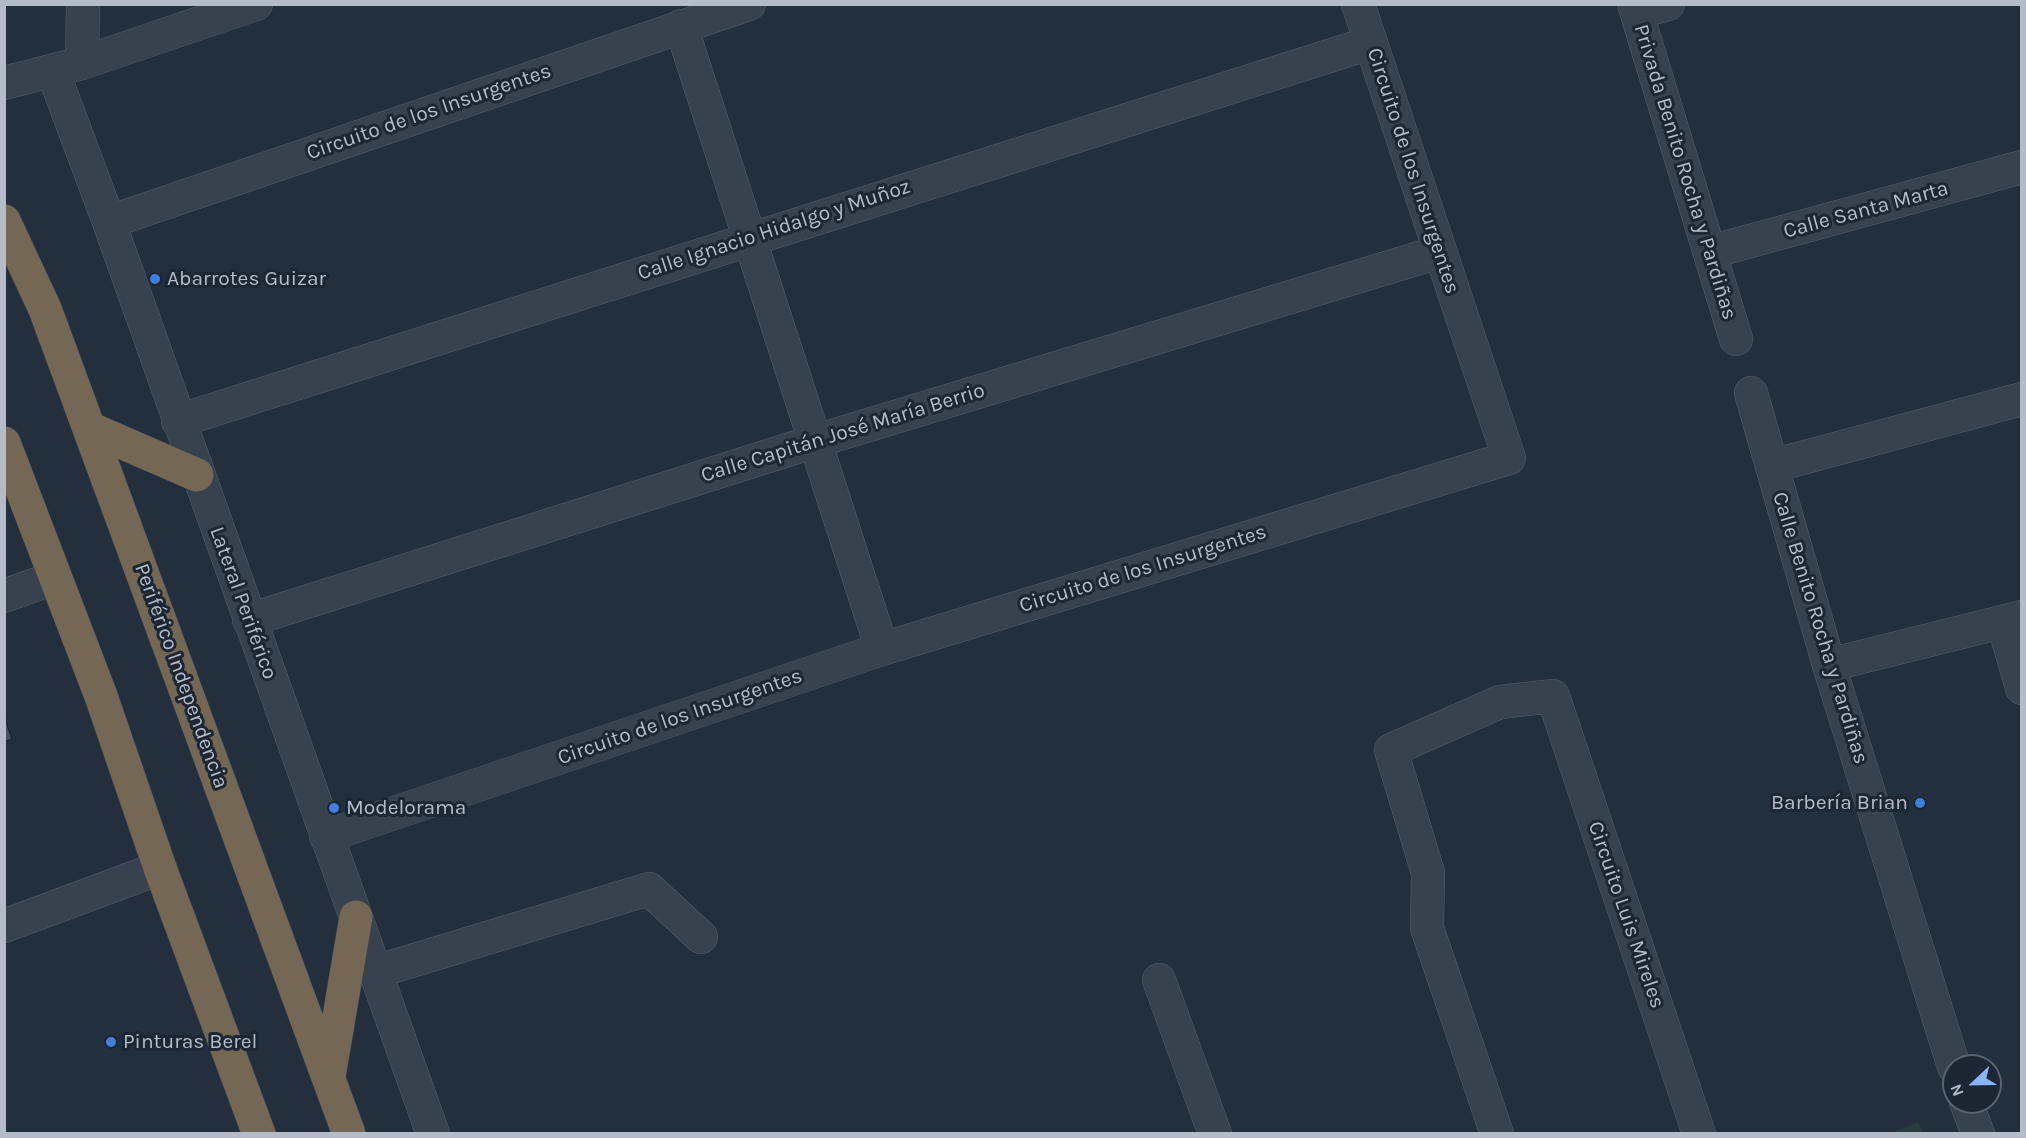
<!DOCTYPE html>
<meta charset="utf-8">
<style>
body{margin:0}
#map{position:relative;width:2026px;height:1138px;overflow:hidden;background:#242f3e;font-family:Karla,sans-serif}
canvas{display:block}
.frame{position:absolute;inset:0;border:6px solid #b4bcc9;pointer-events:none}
.north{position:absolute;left:1942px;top:1054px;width:60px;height:60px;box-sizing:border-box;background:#1d2633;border:2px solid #59626f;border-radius:50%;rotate:248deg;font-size:16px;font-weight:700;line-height:24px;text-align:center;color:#b4bcc9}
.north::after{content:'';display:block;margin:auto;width:21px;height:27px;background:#8ab4f8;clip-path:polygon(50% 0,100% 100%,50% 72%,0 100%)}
</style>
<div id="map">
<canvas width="2026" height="1138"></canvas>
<div class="frame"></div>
<div class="north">N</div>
</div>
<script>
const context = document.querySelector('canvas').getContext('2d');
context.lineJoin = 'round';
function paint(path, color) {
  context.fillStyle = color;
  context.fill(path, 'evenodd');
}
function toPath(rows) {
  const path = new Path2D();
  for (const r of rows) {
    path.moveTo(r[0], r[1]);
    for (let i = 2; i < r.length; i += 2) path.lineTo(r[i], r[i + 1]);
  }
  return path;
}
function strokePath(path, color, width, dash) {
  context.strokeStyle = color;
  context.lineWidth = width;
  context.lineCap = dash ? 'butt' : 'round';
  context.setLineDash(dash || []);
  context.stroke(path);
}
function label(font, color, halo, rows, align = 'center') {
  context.font = font + ' Karla,sans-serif';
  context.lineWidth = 6;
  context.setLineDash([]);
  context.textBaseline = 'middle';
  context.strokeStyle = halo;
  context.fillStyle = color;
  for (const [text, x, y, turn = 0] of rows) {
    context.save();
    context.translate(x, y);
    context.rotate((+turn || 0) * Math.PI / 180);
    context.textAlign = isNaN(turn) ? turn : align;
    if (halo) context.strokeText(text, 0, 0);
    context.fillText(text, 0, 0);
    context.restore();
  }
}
paint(toPath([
 [1918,1122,1923,1133,1891,1133]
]), '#263c3f');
const building = toPath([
 [4,716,12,739,4,742,4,716]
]);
paint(building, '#455162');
strokePath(building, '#1f2835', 1.5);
const minor = toPath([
 [1634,4,1736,339],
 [1637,13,1668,4],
 [681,26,882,649],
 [82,63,83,4],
 [53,72,109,222,433,1134],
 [4,83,82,63,256,4],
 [109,222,749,4],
 [1710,252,2022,167],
 [1751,393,1829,665,1954,1067],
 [178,421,1370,43],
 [1772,466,2022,399],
 [4,596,54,578],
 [249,620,816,441,1439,252],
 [2003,622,2022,688],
 [1829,665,2022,617],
 [326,836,882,649,1509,458,1358,4],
 [4,926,160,868],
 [375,972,649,889,701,937],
 [1159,980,1215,1134],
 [1966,1102,1978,1134],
 [1497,1134,1427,928,1428,873,1391,750,1500,702,1553,696,1699,1134]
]);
const highway = toPath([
 [4,221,45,309,349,1134],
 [89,428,197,475],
 [4,443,101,696,160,868,259,1134],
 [329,1076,356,917]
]);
strokePath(minor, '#565f6c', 34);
strokePath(highway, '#434c59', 34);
strokePath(minor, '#38414e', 33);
strokePath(highway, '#746855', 33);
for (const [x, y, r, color] of [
 [155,279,6,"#3f7fe0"],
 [1920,803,6,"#3f7fe0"],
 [334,808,6,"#3f7fe0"],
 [111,1042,6,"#3f7fe0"]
]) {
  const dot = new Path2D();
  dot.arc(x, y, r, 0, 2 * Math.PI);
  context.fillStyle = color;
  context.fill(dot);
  strokePath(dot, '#1d2633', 2);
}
label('21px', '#b4bcc9', '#1d2633', [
 ["Circuito de los Insurgentes",429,112,-19],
 ["Circuito de los Insurgentes",1413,171,72],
 ["Privada Benito Rocha y Pardiñas",1685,172,73],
 ["Calle Santa Marta",1866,210,-15],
 ["Calle Ignacio Hidalgo y Muñoz",774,230,-18],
 ["Calle Capitán José María Berrio",843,433,-17],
 ["Circuito de los Insurgentes",1143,569,-17],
 ["Lateral Periférico",243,603,70],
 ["Calle Benito Rocha y Pardiñas",1820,628,73],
 ["Periférico Independencia",181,676,70],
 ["Circuito de los Insurgentes",680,717,-19],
 ["Circuito Luis Mireles",1626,915,71]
]);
label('21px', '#b4bcc9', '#1d2633', [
 ["Abarrotes Guizar",167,279],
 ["Barbería Brian",1908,803,"right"],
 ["Modelorama",346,808],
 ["Pinturas Berel",123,1042]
], 'left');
</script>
